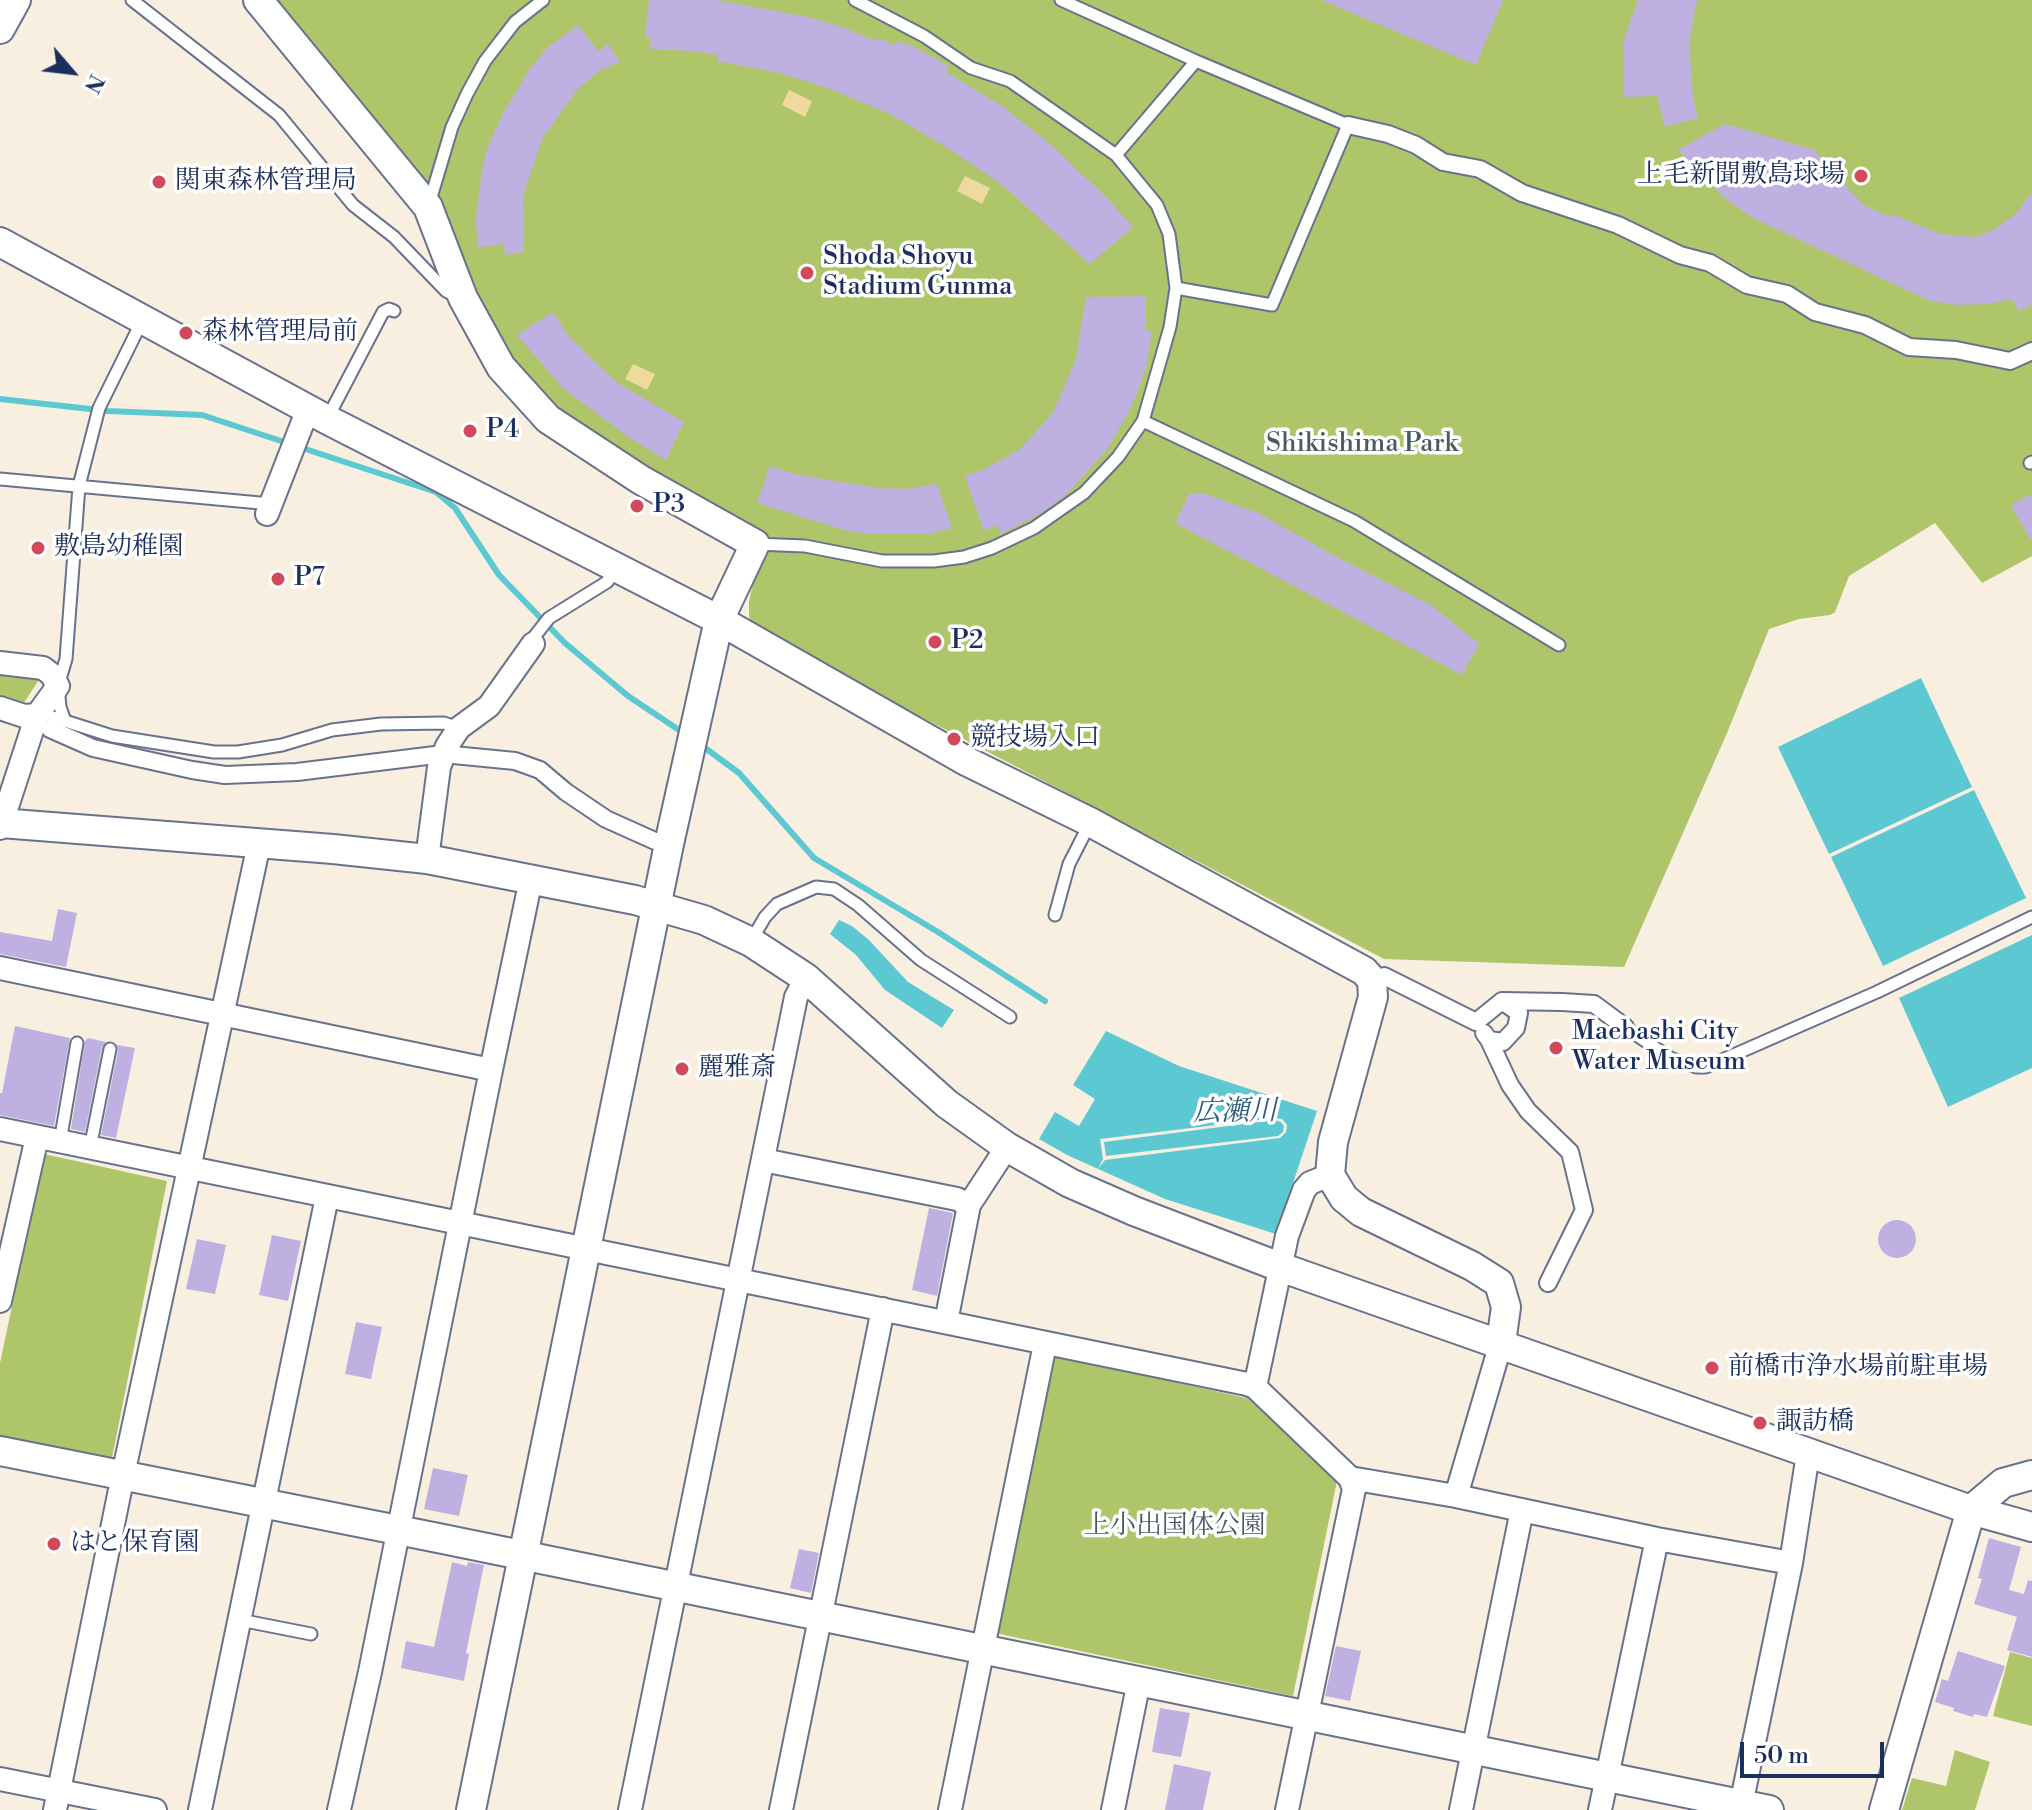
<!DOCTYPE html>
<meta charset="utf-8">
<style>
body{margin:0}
#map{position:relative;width:2032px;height:1810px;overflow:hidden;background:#f9efe1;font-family:"Libre Bodoni",serif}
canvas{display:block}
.north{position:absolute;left:32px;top:32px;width:80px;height:80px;-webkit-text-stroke:6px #fff;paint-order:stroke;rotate:118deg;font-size:22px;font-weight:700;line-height:32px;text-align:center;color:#1b2f5e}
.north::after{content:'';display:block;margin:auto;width:28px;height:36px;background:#1b2f5e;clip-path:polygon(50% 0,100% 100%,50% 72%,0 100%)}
.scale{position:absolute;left:1740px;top:1742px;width:144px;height:36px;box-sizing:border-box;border:4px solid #1b2f5e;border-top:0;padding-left:10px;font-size:24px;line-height:28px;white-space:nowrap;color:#1b2f5e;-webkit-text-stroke:6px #fff;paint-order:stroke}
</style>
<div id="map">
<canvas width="2032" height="1810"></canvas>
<div class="north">N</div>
<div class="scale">50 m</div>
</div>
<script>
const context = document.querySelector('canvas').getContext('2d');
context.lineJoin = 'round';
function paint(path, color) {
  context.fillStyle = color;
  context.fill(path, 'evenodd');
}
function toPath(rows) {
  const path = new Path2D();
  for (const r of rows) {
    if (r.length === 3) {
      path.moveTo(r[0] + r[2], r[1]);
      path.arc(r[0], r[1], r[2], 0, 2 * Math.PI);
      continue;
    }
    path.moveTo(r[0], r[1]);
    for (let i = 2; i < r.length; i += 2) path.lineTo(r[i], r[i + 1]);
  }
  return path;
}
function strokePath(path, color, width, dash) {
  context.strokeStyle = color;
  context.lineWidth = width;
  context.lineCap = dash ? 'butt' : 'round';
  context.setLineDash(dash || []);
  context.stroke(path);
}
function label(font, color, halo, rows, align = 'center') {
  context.font = font + ' "Libre Bodoni","Noto Serif JP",serif';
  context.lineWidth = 7;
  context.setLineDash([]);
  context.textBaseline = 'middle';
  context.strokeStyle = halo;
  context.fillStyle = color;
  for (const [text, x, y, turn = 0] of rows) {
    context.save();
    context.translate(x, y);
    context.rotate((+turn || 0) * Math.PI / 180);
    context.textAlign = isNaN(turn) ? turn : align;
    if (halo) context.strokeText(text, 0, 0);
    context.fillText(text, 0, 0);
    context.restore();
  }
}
paint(toPath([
 [267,0,2032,0,2032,556,1982,583,1935,523,1849,576,1835,612,1830,615,1799,619,1769,629,1727,733,1624,967,1384,959,757,631,749,617,749,601,765,532,710,507,602,445,540,394,512,365,466,285],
 [0,669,42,675,20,709,0,703],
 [44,1154,167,1181,112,1458,0,1438,0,1363],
 [1050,1355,1251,1399,1337,1481,1293,1696,995,1633],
 [2010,1652,2032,1658,2032,1726,1993,1716],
 [1955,1750,1990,1762,1975,1810,1902,1810,1912,1778,1946,1786]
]), '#afc569');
paint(toPath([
 [789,90,812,101,805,117,782,105],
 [965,176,990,188,982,204,957,191],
 [633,364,655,374,647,390,625,379]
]), '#eeda9e');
paint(toPath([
 [1921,678,1972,787,1829,854,1778,747],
 [1974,790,2026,898,1883,966,1831,857],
 [839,920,852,926,869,940,908,982,954,1010,942,1028,885,990,856,955,830,934],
 [2032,935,2032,1068,1948,1107,1899,998],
 [1106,1031,1179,1066,1317,1111,1276,1234,1165,1199,1067,1155,1039,1139,1055,1112,1079,1126,1095,1099,1073,1085]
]), '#5cc9d2');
paint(toPath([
 [1274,1118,1282,1119,1287,1125,1286,1132,1280,1138,1105,1160,1098,1169,1103,1159,1100,1139],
 [1275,1120,1281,1122,1284,1126,1283,1132,1278,1136,1106,1156,1104,1142]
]), '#f9efe1');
strokePath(toPath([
 [0,399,108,411,202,415,436,492,455,508,499,575,565,643,628,696,685,734],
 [701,745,739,773,814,858,938,932,1045,1001]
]), '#5cc9d2', 6);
paint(toPath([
 [649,0,717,0,808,17,842,27,876,41,878,38,895,45,897,41,906,45,907,43,949,66,946,72,1002,106,1050,144,1105,196,1133,227,1090,264,1000,183,943,145,890,114,828,88,776,72,717,61,718,55,693,51,650,49,651,38,645,38],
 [1321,0,1503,0,1476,65],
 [1638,0,1697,0,1689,42,1693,98,1698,118,1665,127,1657,96,1624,97,1624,40],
 [578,25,598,51,608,44,620,62,600,70,577,90,542,139,523,196,524,252,505,255,504,244,478,247,476,218,482,170,486,151,503,113,530,69,547,48],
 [1725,124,1814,150,1862,204,1889,217,1892,214,1940,234,1974,237,1994,230,2017,213,2032,191,2032,304,2020,311,2011,299,1989,304,1958,305,1930,301,1753,218,1722,196,1678,150],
 [1146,296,1146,331,1152,332,1146,367,1132,406,1108,448,1069,492,1043,512,1001,534,997,525,984,531,965,476,985,469,1020,449,1053,413,1076,359,1086,297],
 [553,312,567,334,616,382,684,422,666,460,630,438,564,389,517,335],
 [770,466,798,475,878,488,908,489,937,484,952,528,929,534,872,534,848,531,757,503],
 [1190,493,1206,494,1258,513,1333,555,1431,605,1479,644,1462,675,1175,523],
 [2032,494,2032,542,2011,505],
 [58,909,77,913,66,967,0,954,0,932,52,941],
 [15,1026,70,1038,54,1126,0,1115,0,1093,2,1093],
 [88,1038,106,1042,102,1047,85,1132,71,1129,85,1041],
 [117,1045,135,1048,116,1138,101,1135,118,1051],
 [929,1208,953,1213,937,1296,912,1290],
 [1897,1239,19],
 [272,1235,301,1241,288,1301,259,1295],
 [197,1239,226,1245,215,1294,186,1289],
 [356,1322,382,1327,371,1379,345,1374],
 [433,1468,468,1475,459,1516,424,1509],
 [1989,1538,2021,1547,2009,1590,2024,1594,2028,1580,2032,1581,2032,1657,2007,1650,2017,1617,1974,1604,1982,1579,1978,1578],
 [799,1549,819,1553,811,1593,790,1588],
 [452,1562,467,1566,468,1562,484,1565,466,1653,469,1654,464,1681,401,1668,406,1641,434,1647],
 [1336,1646,1361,1651,1350,1701,1325,1696],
 [1958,1651,2005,1666,1987,1717,1974,1714,1973,1717,1953,1711,1954,1708,1935,1702,1942,1679,1948,1681],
 [1160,1708,1190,1713,1181,1757,1152,1752],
 [1174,1764,1211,1772,1203,1810,1165,1810]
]), '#beb1e2');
const service = toPath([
 [132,0,279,115,353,205,394,237,446,291,457,297],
 [1061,0,1196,61,1348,125,1272,305,1176,288],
 [1116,155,1196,61],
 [429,204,452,127,467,94,485,61,515,22,543,0],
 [327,419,383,312,389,309,394,311],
 [1143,421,1354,521,1559,645],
 [2030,463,2032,462],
 [0,479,271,504],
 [755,544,805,546,882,561,934,561,964,557,992,548,1034,528,1084,493,1118,457,1143,421,1170,327,1176,288,1169,234,1157,205,1116,155,1010,81,971,68,924,36,855,0],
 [533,644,534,637,549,618,607,582,616,569],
 [38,715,46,715,112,736,214,752,238,752,282,745,332,730,381,724,444,723,459,728],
 [65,721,60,707,58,686,66,659,79,486,99,408,142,321],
 [1055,915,1069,864,1090,823],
 [751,941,765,917,777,904,816,887,834,889,858,905,921,960,1010,1017],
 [1625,1027,1670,1058,1696,1067,1706,1067,1877,992,2032,917],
 [60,1142,77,1043],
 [90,1148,110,1049],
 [240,1620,311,1634]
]);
const pedestrian = toPath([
 [1348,125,1388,134,1416,145,1443,162,1480,169,1522,193,1618,225,1680,255,1710,263,1747,285,1787,294,1815,312,1865,325,1909,347,1956,350,2010,361,2032,351],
 [55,725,50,729,93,748,192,770,225,775,297,772,443,754,515,761,540,770,566,792,606,819,655,841],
 [1384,976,1476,1022,1502,1001,1562,1002,1594,1004,1625,1027],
 [1484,1033,1489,1040,1503,1042,1516,1028,1519,1013,1502,1001],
 [1489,1040,1510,1085,1528,1111,1570,1152,1584,1210,1548,1283]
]);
const minor = toPath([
 [267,514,308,409],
 [0,663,43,668,51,674,58,686,37,715,0,828],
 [0,708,24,716,37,715],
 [427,859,439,767,447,746,459,728,489,706,533,644],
 [0,968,491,1070,531,879],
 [0,1129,1247,1384,1255,1387,1350,1478,1456,1496,1657,1539,1791,1563],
 [763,1160,957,1199,969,1205],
 [0,1301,37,1137],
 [946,1322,969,1205,1007,1147],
 [1255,1387,1287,1236,1304,1190,1310,1183,1330,1175],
 [1456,1496,1501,1343],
 [0,1779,155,1810],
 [55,1810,123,1475,259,844],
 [200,1810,327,1197],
 [339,1810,370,1672,491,1070],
 [630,1810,796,997,806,978],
 [781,1810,883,1309],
 [950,1810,1045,1344],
 [1113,1810,1139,1681],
 [1287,1810,1354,1489,1350,1478],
 [1461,1810,1522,1510],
 [1600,1810,1657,1539],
 [1740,1810,1791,1563,1808,1454]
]);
const tertiary = toPath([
 [258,0,428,207,463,298,501,367,548,419,641,480,755,544,719,620,669,844,471,1810],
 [0,29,16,0],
 [0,242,326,419,719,620,968,762,1090,822,1364,971,1372,980,1373,997,1333,1142,1330,1175,1344,1198,1361,1212,1472,1266,1499,1283,1506,1307,1501,1343],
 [0,823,333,849,427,859,635,900,704,920,751,942,806,978,947,1104,1007,1147,1070,1183,1134,1211,1280,1267,1971,1510,2003,1483,2032,1475],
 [0,1451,438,1538,1769,1810],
 [1884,1810,1971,1510,2032,1527]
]);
strokePath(service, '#69728c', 15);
strokePath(pedestrian, '#69728c', 20);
strokePath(minor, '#69728c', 26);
strokePath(tertiary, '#69728c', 32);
strokePath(service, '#fff', 11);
strokePath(pedestrian, '#fff', 16);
strokePath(minor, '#fff', 22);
strokePath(tertiary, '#fff', 28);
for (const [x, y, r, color] of [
 [1861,176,8,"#d1495b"],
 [159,182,8,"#d1495b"],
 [807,273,8,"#d1495b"],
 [186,333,8,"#d1495b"],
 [470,431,8,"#d1495b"],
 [637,506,8,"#d1495b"],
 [38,548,8,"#d1495b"],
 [278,579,8,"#d1495b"],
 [935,642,8,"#d1495b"],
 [954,739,8,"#d1495b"],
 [1556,1048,8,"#d1495b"],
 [682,1069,8,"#d1495b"],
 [1712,1368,8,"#d1495b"],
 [1760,1423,8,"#d1495b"],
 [54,1544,8,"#d1495b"]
]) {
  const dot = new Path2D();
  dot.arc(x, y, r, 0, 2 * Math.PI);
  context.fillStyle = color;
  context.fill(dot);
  strokePath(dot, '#fff', 3);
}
label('26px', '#1b2f5e', '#fff', [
 ["上毛新聞敷島球場",1845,176,"right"],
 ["関東森林管理局",175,182],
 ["Shoda Shoyu",823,258],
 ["Stadium Gunma",823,288],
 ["森林管理局前",202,333],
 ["P4",486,431],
 ["P3",653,506],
 ["敷島幼稚園",54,548],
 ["P7",294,579],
 ["P2",951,642],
 ["競技場入口",970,739],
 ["Maebashi City",1572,1033],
 ["Water Museum",1572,1063],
 ["麗雅斎",698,1069],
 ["前橋市浄水場前駐車場",1728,1368],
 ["諏訪橋",1776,1423],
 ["はと保育園",70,1544]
], 'left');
label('26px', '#475c61', '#fff', [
 ["Shikishima Park",1362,445],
 ["上小出国体公園",1175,1527]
]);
label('italic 28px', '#2e5d81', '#fff', [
 ["広瀬川",1235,1113,-1]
]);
</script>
